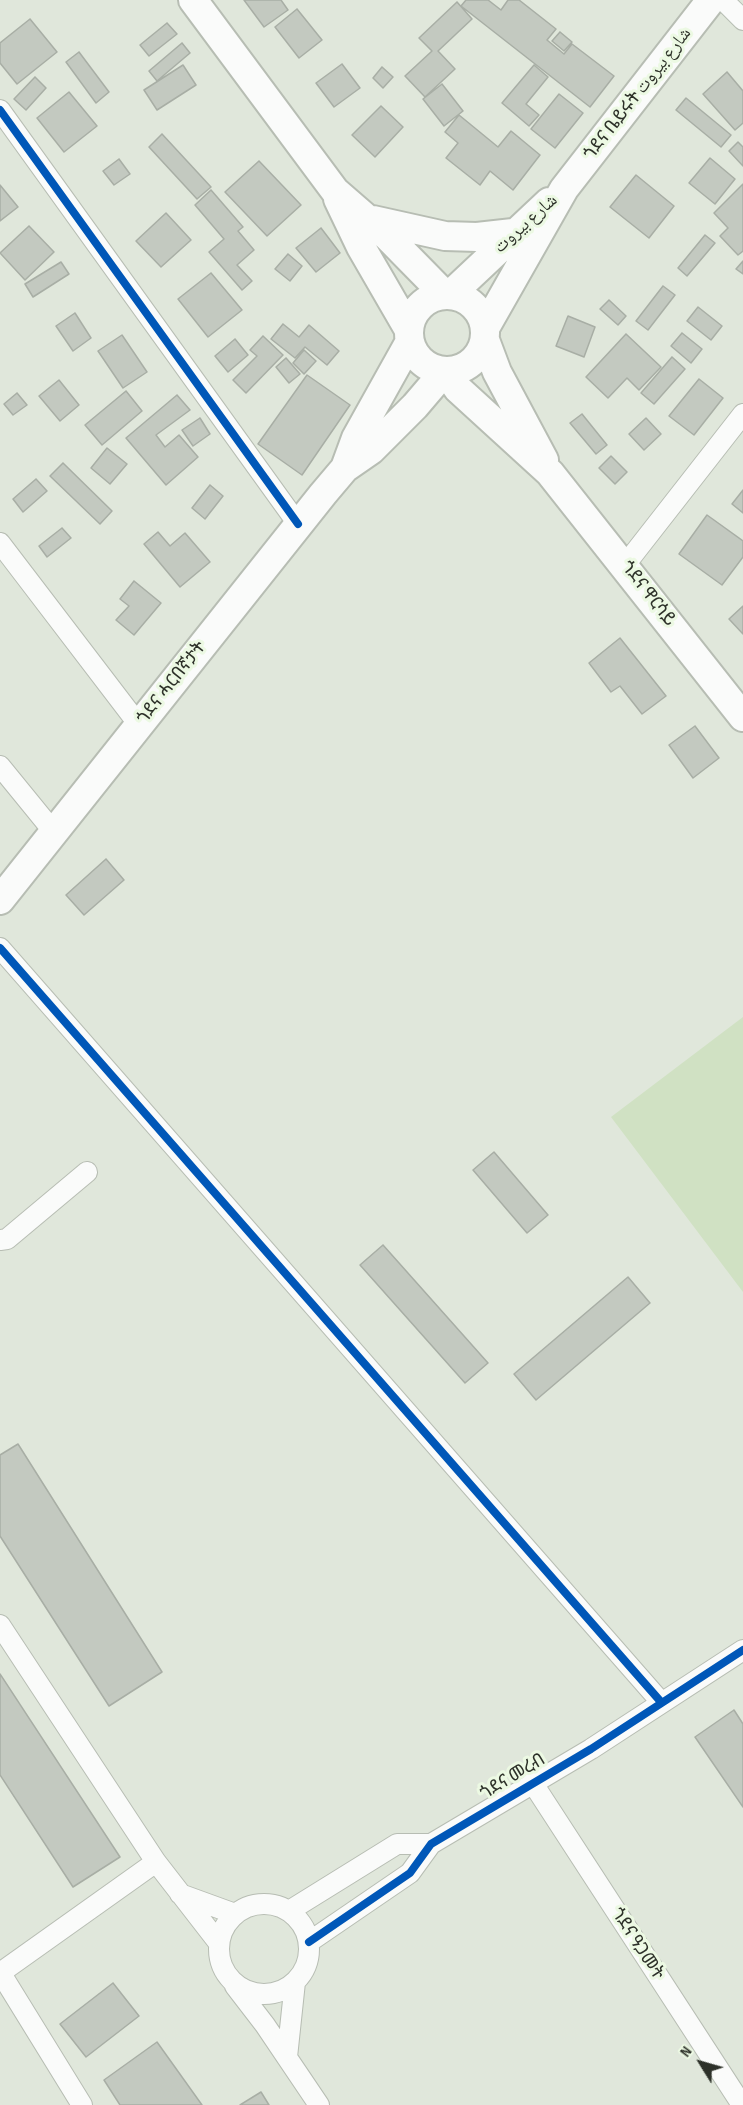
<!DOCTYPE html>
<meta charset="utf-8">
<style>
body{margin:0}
#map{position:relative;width:743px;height:2105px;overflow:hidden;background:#e0e7db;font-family:"Sofia Sans Condensed",sans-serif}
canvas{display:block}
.north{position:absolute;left:671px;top:2033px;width:60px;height:60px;-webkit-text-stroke:4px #ecf9e3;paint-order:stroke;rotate:307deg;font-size:16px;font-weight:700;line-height:24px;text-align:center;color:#2d3129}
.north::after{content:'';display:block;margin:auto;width:21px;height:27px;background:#2d3129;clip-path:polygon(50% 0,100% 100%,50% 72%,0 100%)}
</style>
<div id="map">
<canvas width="743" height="2105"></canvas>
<div class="north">N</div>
</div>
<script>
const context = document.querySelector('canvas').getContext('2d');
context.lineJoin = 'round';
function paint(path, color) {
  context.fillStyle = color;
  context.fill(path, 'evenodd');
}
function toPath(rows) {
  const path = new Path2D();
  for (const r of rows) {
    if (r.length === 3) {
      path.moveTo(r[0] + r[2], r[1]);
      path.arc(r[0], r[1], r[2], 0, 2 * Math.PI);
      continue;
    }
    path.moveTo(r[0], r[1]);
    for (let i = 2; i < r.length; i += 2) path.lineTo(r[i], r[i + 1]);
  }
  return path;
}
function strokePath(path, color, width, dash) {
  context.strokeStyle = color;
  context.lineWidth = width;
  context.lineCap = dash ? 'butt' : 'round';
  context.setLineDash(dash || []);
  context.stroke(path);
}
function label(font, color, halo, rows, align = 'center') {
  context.font = font + ' "Sofia Sans Condensed","Noto Naskh Arabic","Noto Sans Ethiopic",sans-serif';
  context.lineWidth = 6;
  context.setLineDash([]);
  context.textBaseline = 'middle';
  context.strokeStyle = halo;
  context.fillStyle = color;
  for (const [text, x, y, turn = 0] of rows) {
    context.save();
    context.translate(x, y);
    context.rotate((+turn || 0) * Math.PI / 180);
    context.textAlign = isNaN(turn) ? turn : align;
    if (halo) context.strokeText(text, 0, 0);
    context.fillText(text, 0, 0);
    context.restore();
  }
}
paint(toPath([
 [743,1017,743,1292,611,1117]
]), '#d0e1c3');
const building = toPath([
 [244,0,281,0,288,10,264,27,244,0],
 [466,0,488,0,501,10,508,0,519,0,556,29,547,40,564,54,572,44,614,76,590,107,461,6,466,0],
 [457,2,472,19,438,51,455,69,425,97,405,76,432,51,419,38,457,2],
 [297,9,322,40,299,58,275,27,297,9],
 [30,19,57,52,17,84,0,63,0,43,30,19],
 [167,23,177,34,149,56,140,45,167,23],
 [560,32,572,42,564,51,552,41,560,32],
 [182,43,190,53,157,81,149,71,182,43],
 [79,52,109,92,96,103,66,62,79,52],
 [342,64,360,88,334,107,316,83,342,64],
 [183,65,196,85,157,110,144,90,183,65],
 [534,65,548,77,526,104,539,115,529,126,502,103,534,65],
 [382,67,393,77,383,88,373,78,382,67],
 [727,72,743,91,743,123,735,130,703,94,727,72],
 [35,77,46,88,26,110,14,99,35,77],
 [442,84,463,111,444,126,423,99,442,84],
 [69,92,97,126,64,152,37,118,69,92],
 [559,94,583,113,555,148,531,129,559,94],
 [686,98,731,135,721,147,676,110,686,98],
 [381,106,403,127,375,157,352,135,381,106],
 [459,115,498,147,511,131,540,155,513,190,490,171,480,185,446,158,458,143,445,132,459,115],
 [162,134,211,187,197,199,149,147,162,134],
 [738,142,743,147,743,166,729,151,738,142],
 [710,158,735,179,715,204,689,183,710,158],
 [119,159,130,174,114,185,103,171,119,159],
 [259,161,301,205,267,236,225,192,259,161],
 [636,175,674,206,649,238,610,207,636,175],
 [743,184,743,251,738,255,720,236,728,228,714,213,743,184],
 [0,185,18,207,0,221,0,185],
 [211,190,243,227,238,231,254,250,237,265,252,281,242,290,209,252,224,239,195,205,211,190],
 [166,213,191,240,161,267,136,241,166,213],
 [29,226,54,252,25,280,0,253,29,226],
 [321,228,340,253,316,272,296,248,321,228],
 [705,235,715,243,687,276,678,268,705,235],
 [288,254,302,266,290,281,275,269,288,254],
 [743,261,743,274,736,269,743,261],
 [61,262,69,274,33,297,25,284,61,262],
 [211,273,242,310,208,337,178,299,211,273],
 [663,286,675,295,648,330,636,321,663,286],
 [609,300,626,316,618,325,600,309,609,300],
 [698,307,722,326,711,340,687,321,698,307],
 [75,313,91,338,73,351,56,326,75,313],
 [568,316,595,327,584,357,556,346,568,316],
 [283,324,299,337,309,325,339,351,327,365,305,347,295,358,271,339,283,324],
 [682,333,702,349,691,363,671,346,682,333],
 [626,334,661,367,639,390,627,378,608,398,586,377,626,334],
 [122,335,147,372,123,388,98,351,122,335],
 [263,336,283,355,246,393,233,380,257,356,250,350,263,336],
 [235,339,248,355,228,372,215,356,235,339],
 [304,350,316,361,304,374,293,363,304,350],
 [672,357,685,369,654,404,641,393,672,357],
 [286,358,300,374,289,383,276,367,286,358],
 [307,375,350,405,302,475,258,444,307,375],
 [699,379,723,398,694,435,669,416,699,379],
 [59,380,79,405,60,421,39,396,59,380],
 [126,391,142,411,102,445,85,425,126,391],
 [17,393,27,405,13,415,4,404,17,393],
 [177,395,190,410,156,435,165,447,179,435,198,457,166,485,126,438,177,395],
 [582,414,607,445,596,454,570,423,582,414],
 [200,418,210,434,193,446,182,430,200,418],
 [646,418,661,434,644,450,629,434,646,418],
 [107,448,127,464,110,484,91,468,107,448],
 [611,456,627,472,615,484,599,468,611,456],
 [63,463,112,511,100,524,50,476,63,463],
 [36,479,47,491,23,512,13,499,36,479],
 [210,485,223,496,205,519,192,508,210,485],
 [743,490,743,513,732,504,743,490],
 [707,515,743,541,743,557,722,585,679,554,707,515],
 [62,528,71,538,47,557,39,546,62,528],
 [158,532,170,546,185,533,210,562,180,587,144,544,158,532],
 [134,581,161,603,134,635,116,620,129,606,120,599,134,581],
 [743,606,743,634,729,619,743,606],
 [620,638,666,696,642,714,620,686,611,692,589,663,620,638],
 [695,726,719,758,693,778,669,745,695,726],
 [106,859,124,880,84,915,66,895,106,859],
 [494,1152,548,1215,527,1233,473,1170,494,1152],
 [383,1245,488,1363,465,1383,360,1265,383,1245],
 [628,1277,650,1303,536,1400,514,1374,628,1277],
 [18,1444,162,1672,109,1706,0,1536,0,1455,18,1444],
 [0,1674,120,1857,73,1887,0,1775,0,1674],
 [734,1710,743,1724,743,1807,695,1737,734,1710],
 [113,1983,139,2016,86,2057,60,2024,113,1983],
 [157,2042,202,2105,120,2105,104,2080,157,2042],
 [261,2092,269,2105,240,2105,261,2092]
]);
paint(building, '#c3c9c0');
strokePath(building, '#a8aea5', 1.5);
const street = toPath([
 [723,0,743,20],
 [0,110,298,524],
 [0,543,139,725],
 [625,565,743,414],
 [0,766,53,831],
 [0,948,661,1702],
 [0,1240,7,1239,87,1172],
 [0,1625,156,1862,218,1942],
 [532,1782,742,2105],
 [180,1894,235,1914],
 [264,1949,45],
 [289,1911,397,1844,431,1844],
 [309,1942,410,1873,431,1844,591,1749,743,1650],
 [0,1972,82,2105],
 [0,1973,156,1862],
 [235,1986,265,2025,319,2105],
 [287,2057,295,1982]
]);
const secondary = toPath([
 [193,0,335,191,388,237,445,295],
 [338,199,361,247,409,330],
 [373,220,445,236,477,237,513,233],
 [447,333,38],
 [450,295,549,202],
 [485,328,564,189,711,0],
 [485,340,497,372,544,460],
 [446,372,458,389,550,473,743,717],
 [345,468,356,438,409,343],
 [0,900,323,494,345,468,371,450,415,406,444,372]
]);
strokePath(street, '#b7bdb3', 22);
strokePath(secondary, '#b7bdb3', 32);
strokePath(street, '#fafbfa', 20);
strokePath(secondary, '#fafbfa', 28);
strokePath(toPath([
 [0,110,298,524],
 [0,948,661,1702],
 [309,1942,410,1873,431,1844,591,1749,743,1650]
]), '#0057b8', 8);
label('18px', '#2d3129', '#ecf9e3', [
 ["ጎደና ቤይሩት شارع بيروت",638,94,-52],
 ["شارع بيروت",526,224,-42],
 ["ጎደና ዋርሳይ",648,594,52],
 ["ጎደና ሓርበኛታት",172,683,-52],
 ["ጎደና መረብ",513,1777,-31],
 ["ጎደና ዓጋመት",637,1944,57]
]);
</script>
